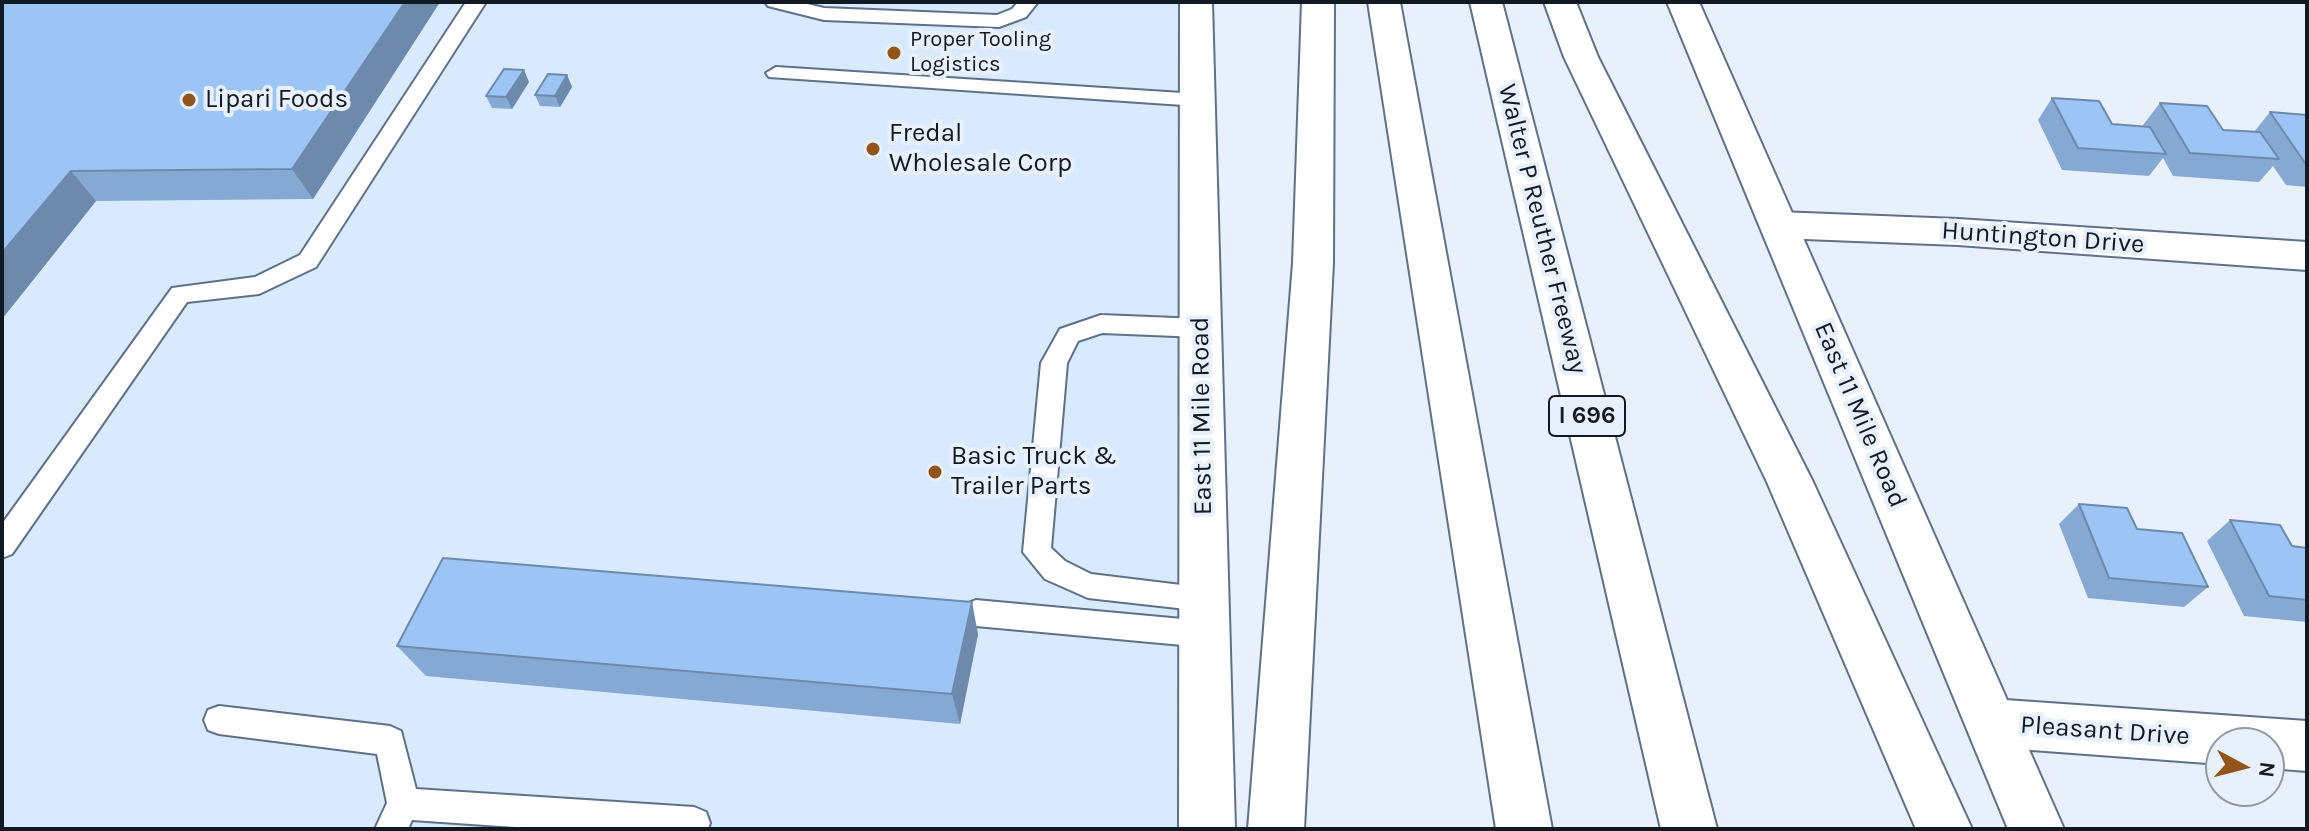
<!DOCTYPE html>
<style>
body{margin:0}
#map{position:relative;width:2309px;height:831px;overflow:hidden;background:#e7f0fb;font-family:Karla,sans-serif}
canvas{display:block}
.frame{position:absolute;inset:0;border:4px solid #111922;pointer-events:none}
.north{position:absolute;left:2205px;top:727px;width:80px;height:80px;box-sizing:border-box;background:#e7f0fb;border:2px solid #919aa4;border-radius:50%;rotate:97deg;font-size:22px;font-weight:700;line-height:32px;text-align:center;color:#111922}
.north::after{content:'';display:block;margin:auto;width:28px;height:36px;background:#925419;clip-path:polygon(50% 0,100% 100%,50% 72%,0 100%)}
</style>
<div id="map">
<canvas width="2309" height="831"></canvas>
<div class="frame"></div>
<div class="north">N</div>
</div>
<script>
const context = document.querySelector('canvas').getContext('2d');
context.lineJoin = 'round';
function paint(path, color) {
  context.fillStyle = color;
  context.fill(path, 'evenodd');
}
function toPath(rows) {
  const path = new Path2D();
  for (const r of rows) {
    path.moveTo(r[0], r[1]);
    for (let i = 2; i < r.length; i += 2) path.lineTo(r[i], r[i + 1]);
  }
  return path;
}
function strokePath(path, color, width, dash) {
  context.strokeStyle = color;
  context.lineWidth = width;
  context.lineCap = dash ? 'butt' : 'round';
  context.setLineDash(dash || []);
  context.stroke(path);
}
function label(font, color, halo, rows, align = 'center') {
  context.font = font + ' Karla,sans-serif';
  context.lineWidth = 8;
  context.setLineDash([]);
  context.textBaseline = 'middle';
  context.strokeStyle = halo;
  context.fillStyle = color;
  for (const [text, x, y, turn = 0] of rows) {
    context.save();
    context.translate(x, y);
    context.rotate((+turn || 0) * Math.PI / 180);
    context.textAlign = isNaN(turn) ? turn : align;
    if (halo) context.strokeText(text, 0, 0);
    context.fillText(text, 0, 0);
    context.restore();
  }
}
paint(toPath([
 [2,2,1181,2,1177,829,2,829]
]), '#d9eafe');
const service = toPath([
 [466,2,486,2,316,267,259,294,187,302,12,554,2,558,2,524,172,288,255,277,300,255,466,2],
 [765,2,799,2,824,8,997,15,1012,9,1018,2,1038,2,1026,17,999,27,824,20,768,6,765,2],
 [776,67,1198,94,1208,100,1198,106,769,77,766,73,776,67],
 [1101,315,1200,319,1209,322,1212,328,1209,334,1200,337,1102,333,1078,341,1067,363,1051,548,1065,561,1091,574,1214,589,1218,598,1214,607,1204,611,1088,598,1045,579,1023,552,1041,363,1060,329,1101,315],
 [976,600,1204,621,1214,625,1219,634,1214,643,1204,647,976,626,966,622,961,613,966,604,976,600],
 [219,706,390,726,401,731,416,789,694,807,706,812,710,823,708,829,544,829,412,820,408,829,375,829,387,803,377,754,219,734,208,730,204,720,208,710,219,706]
]);
const minor = toPath([
 [1779,212,1958,219,2307,242,2307,270,1958,245,1779,238,1765,234,1760,225,1765,216,1779,212],
 [1991,699,2307,721,2307,771,2269,768,2269,743,2221,743,2221,764,1991,747,1972,740,1965,723,1972,706,1991,699]
]);
const secondary = toPath([
 [1180,2,1212,2,1235,829,1179,829,1180,2],
 [1667,2,1699,2,2064,829,2008,829,1667,2]
]);
const motorway = toPath([
 [1302,2,1334,2,1333,263,1304,829,1248,829,1293,263,1302,2],
 [1368,2,1400,2,1552,829,1496,829,1368,2],
 [1470,2,1502,2,1717,829,1661,829,1470,2],
 [1544,2,1576,2,1598,57,1813,482,1972,829,1916,829,1767,482,1564,57,1544,2]
]);
strokePath(service, '#5e7189', 4);
strokePath(minor, '#5e7189', 4);
strokePath(secondary, '#5e7189', 4);
strokePath(motorway, '#5e7189', 4);
paint(service, '#fff');
paint(minor, '#fff');
paint(secondary, '#fff');
paint(motorway, '#fff');
paint(toPath([
 [2,2,440,2,313,199,96,201,2,319],
 [567,75,572,87,560,107,540,106,535,95],
 [529,82,512,109,492,108,486,96],
 [2052,98,2112,124,2144,127,2143,125,2160,103,2223,130,2254,132,2270,112,2307,115,2307,187,2286,185,2273,166,2259,182,2173,176,2163,158,2149,176,2062,170,2038,120],
 [2079,504,2137,529,2208,587,2184,607,2088,598,2059,524],
 [2230,520,2292,546,2307,548,2307,622,2244,616,2207,541],
 [978,634,960,724,426,676,397,646]
]), '#86a9d3');
paint(toPath([
 [405,2,440,2,313,199,292,169],
 [524,70,529,82,512,109,506,97],
 [567,75,572,87,560,107,555,96],
 [71,171,96,201,2,319,2,253],
 [972,602,978,634,960,724,952,694]
]), '#6d8aac');
const building = toPath([
 [2,2,405,2,292,169,71,171,2,253,2,2],
 [504,69,524,70,506,97,486,96,504,69],
 [548,74,567,75,555,96,535,95,548,74],
 [2052,98,2099,101,2112,124,2150,127,2166,154,2078,148,2052,98],
 [2160,103,2207,106,2223,130,2260,132,2279,159,2190,153,2160,103],
 [2270,112,2307,115,2307,163,2305,163,2270,112],
 [2079,504,2127,508,2137,529,2182,533,2208,587,2109,578,2079,504],
 [2230,520,2280,525,2292,546,2307,548,2307,600,2269,596,2230,520],
 [443,558,972,602,952,694,397,646,443,558]
]);
paint(building, '#9cc5f5');
strokePath(building, '#6d8aac', 2);
for (const [x, y, r, color] of [
 [894,53,8,"#925419"],
 [189,100,8,"#925419"],
 [873,149,8,"#925419"],
 [935,472,8,"#925419"]
]) {
  const dot = new Path2D();
  dot.arc(x, y, r, 0, 2 * Math.PI);
  context.fillStyle = color;
  context.fill(dot);
  strokePath(dot, '#e7f0fb', 3);
}
label('22px', '#111922', '#e7f0fb', [
 ["Proper Tooling",910,40],
 ["Logistics",910,65]
], 'left');
for (const [x, y, w] of [
 [1587,416,76]
]) {
  const box = new Path2D();
  box.roundRect(x - w / 2, y - 20, w, 40, 6);
  context.fillStyle = '#e7f0fb';
  context.fill(box);
  strokePath(box, '#111922', 2);
}
label('bold 24px', '#111922', null, [
 ["I 696",1587,416]
]);
label('26px', '#111922', '#e7f0fb', [
 ["Lipari Foods",205,100],
 ["Fredal",889,134],
 ["Wholesale Corp",889,164],
 ["Basic Truck &",951,457],
 ["Trailer Parts",951,487]
], 'left');
label('26px', '#111922', '#e7f0fb', [
 ["Walter P Reuther Freeway",1542,229,76],
 ["Huntington Drive",2043,238,4],
 ["East 11 Mile Road",1860,415,67],
 ["East 11 Mile Road",1202,416,-91],
 ["Pleasant Drive",2105,731,4]
]);
</script>
